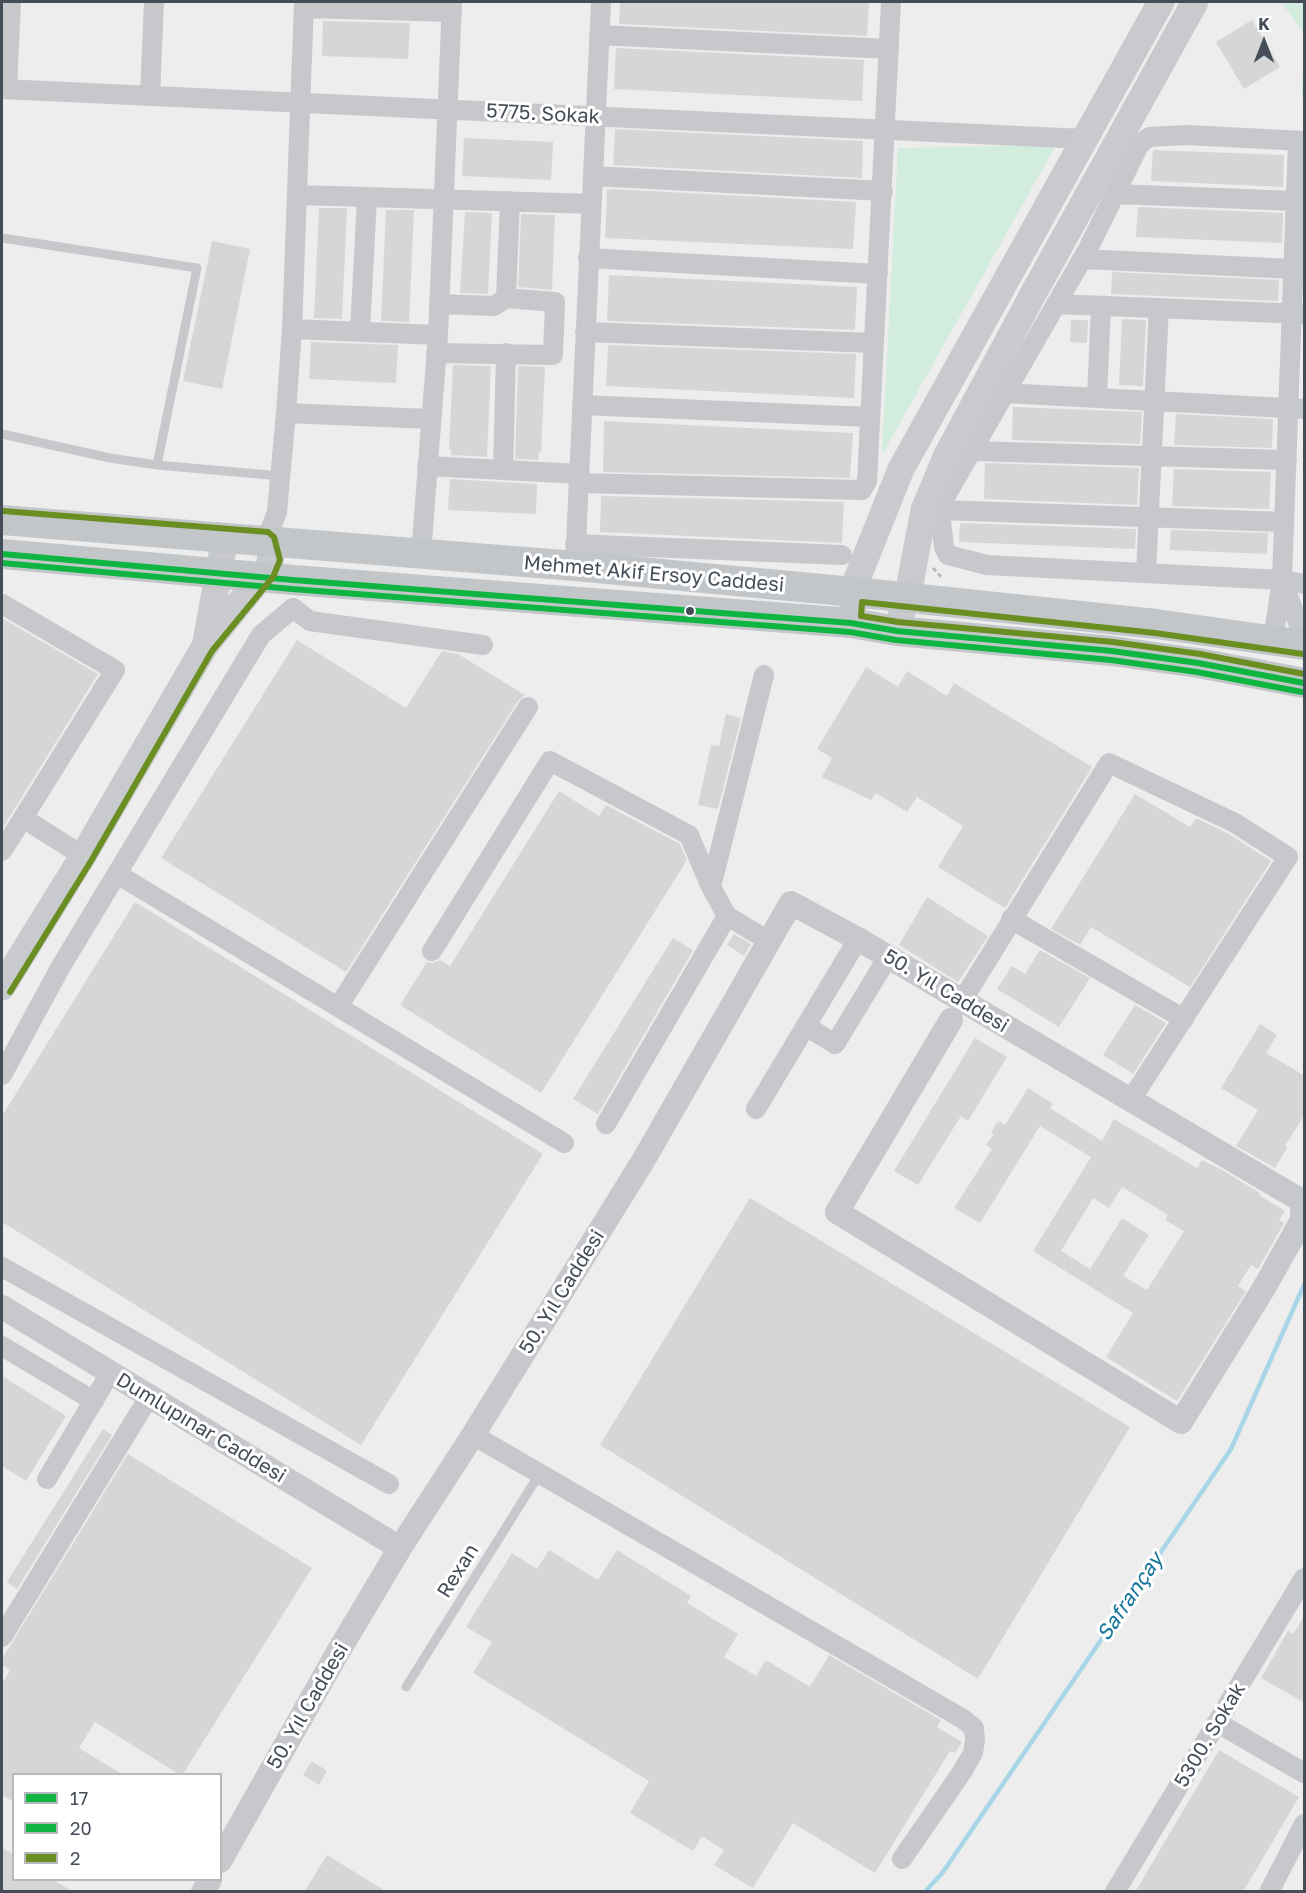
<!DOCTYPE html>
<meta charset="utf-8">
<style>
body{margin:0}
#map{position:relative;width:1306px;height:1893px;overflow:hidden;background:#ededed;font-family:"Golos Text",sans-serif}
canvas{display:block}
.frame{position:absolute;inset:0;border:3px solid #454e58;pointer-events:none}
.legend{position:absolute;left:12px;top:1773px;width:210px;height:108px;box-sizing:border-box;background:#fff;border:2px solid #b5b8bc;margin:0;padding:8px 10px;list-style:none;font-size:18px;color:#454e58}
.legend li{display:flex;align-items:center;gap:12px;height:30px}
.legend b{width:30px;border:2px solid #b5b8bc}
.north{position:absolute;left:1234px;top:12px;width:60px;height:60px;-webkit-text-stroke:4px #fff;paint-order:stroke;rotate:0deg;font-size:16px;font-weight:700;line-height:24px;text-align:center;color:#454e58}
.north::after{content:'';display:block;margin:auto;width:21px;height:27px;background:#454e58;clip-path:polygon(50% 0,100% 100%,50% 72%,0 100%)}
</style>
<div id="map">
<canvas width="1306" height="1893"></canvas>
<div class="frame"></div>
<ul class="legend">
<li><b style="height:8px;background:#0fb541"></b>17</li>
<li><b style="height:8px;background:#0fb541"></b>20</li>
<li><b style="height:8px;background:#6b8e23"></b>2</li>
</ul>
<div class="north">K</div>
</div>
<script>
const context = document.querySelector('canvas').getContext('2d');
context.lineJoin = 'round';
function paint(path, color) {
  context.fillStyle = color;
  context.fill(path, 'evenodd');
}
function toPath(rows) {
  const path = new Path2D();
  for (const r of rows) {
    path.moveTo(r[0], r[1]);
    for (let i = 2; i < r.length; i += 2) path.lineTo(r[i], r[i + 1]);
  }
  return path;
}
function strokePath(path, color, width, dash) {
  context.strokeStyle = color;
  context.lineWidth = width;
  context.lineCap = dash ? 'butt' : 'round';
  context.setLineDash(dash || []);
  context.stroke(path);
}
function label(font, color, halo, rows, align = 'center') {
  context.font = font + ' "Golos Text",sans-serif';
  context.lineWidth = 6;
  context.setLineDash([]);
  context.textBaseline = 'middle';
  context.strokeStyle = halo;
  context.fillStyle = color;
  for (const [text, x, y, turn = 0] of rows) {
    context.save();
    context.translate(x, y);
    context.rotate((+turn || 0) * Math.PI / 180);
    context.textAlign = isNaN(turn) ? turn : align;
    if (halo) context.strokeText(text, 0, 0);
    context.fillText(text, 0, 0);
    context.restore();
  }
}
paint(toPath([
 [1281,2,1304,2,1304,97,1302,97,1304,34],
 [1056,145,882,455,898,148]
]), '#d2ecde');
strokePath(toPath([
 [925,1892,943,1872,1231,1449,1304,1285]
]), '#a8d6e7', 4.5);
paint(toPath([
 [620,2,869,2,867,36,619,24],
 [1252,20,1280,67,1244,89,1216,42],
 [323,21,410,23,408,59,322,56],
 [616,48,864,60,862,101,614,89],
 [615,129,863,141,862,178,613,165],
 [464,138,553,142,551,180,462,176],
 [1153,150,1284,155,1283,187,1151,181],
 [612,189,856,202,853,249,605,238,607,190],
 [1138,207,1283,213,1282,243,1136,237],
 [319,208,347,208,342,319,314,318],
 [386,210,414,210,409,322,381,321],
 [465,212,492,213,488,294,460,293],
 [521,214,555,215,552,290,518,287],
 [212,241,250,249,222,389,183,381],
 [1112,272,1279,280,1278,301,1111,294],
 [609,275,857,287,855,330,607,321],
 [1122,319,1146,320,1143,386,1119,385],
 [1071,320,1088,320,1087,343,1070,342],
 [311,342,398,345,396,383,309,379],
 [608,345,856,354,854,398,606,386],
 [453,365,491,366,487,457,451,455,451,449,449,449],
 [518,366,545,367,541,452,539,451,538,460,515,459],
 [1013,407,1142,412,1140,444,1012,440],
 [1176,414,1273,419,1272,448,1174,445],
 [604,421,853,433,850,478,603,472],
 [985,463,1139,468,1137,505,984,499],
 [1174,469,1271,472,1269,509,1172,506],
 [450,479,537,484,536,514,448,510],
 [601,496,844,502,842,543,600,532],
 [960,523,1136,529,1135,549,959,542],
 [1171,530,1268,533,1267,554,1170,550],
 [2,618,98,674,2,829],
 [297,640,406,708,442,651,458,654,525,695,518,701,346,972,161,858],
 [866,667,898,687,907,671,947,696,954,683,1092,767,1005,908,938,867,963,826,917,797,907,812,876,793,871,800,822,777,832,758,817,749],
 [726,714,741,718,718,809,698,805,711,745,719,746],
 [559,791,599,816,606,805,680,844,687,860,541,1093,400,1005,427,962,432,963,440,960,450,966],
 [1135,794,1190,827,1196,818,1229,834,1271,861,1190,987,1091,927,1080,945,1051,929],
 [927,897,988,936,958,982,899,945],
 [135,902,543,1154,361,1445,2,1222,2,1116],
 [734,934,751,944,744,956,727,945],
 [673,938,693,950,598,1114,573,1099],
 [1040,950,1090,978,1059,1027,997,989,1012,966,1025,974],
 [1135,1005,1166,1023,1133,1074,1103,1055],
 [1260,1024,1277,1035,1266,1053,1305,1076,1305,1114,1285,1146,1287,1148,1275,1168,1236,1146,1258,1110,1221,1088],
 [975,1038,1007,1057,968,1121,961,1116,918,1185,894,1171],
 [1028,1088,1053,1104,1050,1108,1102,1141,1114,1119,1197,1168,1202,1160,1222,1170,1260,1193,1259,1195,1285,1211,1279,1220,1284,1223,1258,1269,1251,1265,1238,1286,1246,1291,1177,1401,1106,1357,1133,1313,1033,1251,1091,1157,1040,1126,980,1223,954,1208,992,1149,986,1145,994,1134,991,1132,998,1121,1005,1125],
 [1122,1187,1168,1215,1165,1220,1184,1231,1147,1290,1123,1276,1149,1235,1122,1218,1090,1269,1061,1251,1093,1198,1109,1208],
 [750,1198,1130,1427,978,1679,600,1445],
 [2,1376,66,1416,26,1481,2,1466],
 [103,1429,112,1435,17,1589,7,1582],
 [128,1454,312,1568,183,1774,179,1774,95,1722,79,1748,122,1774,14,1774,14,1802,2,1795,2,1684,10,1670,2,1665,2,1659],
 [549,1550,598,1580,617,1550,691,1596,687,1603,738,1634,724,1657,756,1676,766,1660,810,1687,829,1655,941,1720,937,1727,962,1742,955,1753,950,1751,875,1873,793,1823,753,1888,714,1865,724,1850,702,1836,693,1851,630,1813,649,1781,473,1673,492,1642,466,1627,512,1553,537,1569],
 [1305,1615,1305,1703,1261,1678,1288,1631,1293,1634],
 [1219,1750,1299,1797,1243,1892,1135,1892],
 [312,1761,327,1771,319,1785,303,1775],
 [2,1847,14,1855,14,1880,54,1880,73,1892,2,1892],
 [327,1855,387,1892,304,1892]
]), '#d6d6d7');
strokePath(toPath([
 [933,568,943,579]
]), '#b5c0bd', 3, [4.5, 3]);
strokePath(toPath([
 [2,238,197,268,157,465],
 [2,434,110,458,157,465,281,476],
 [406,1687,540,1473]
]), '#c7c8cb', 9);
strokePath(toPath([
 [304,8,452,12],
 [599,35,889,49],
 [2,89,1085,139],
 [7,89,11,2],
 [150,96,154,2],
 [1304,141,1187,135,1149,137,1139,145,1088,249,944,499,941,520,944,547,948,555,987,565,1282,580,1304,584],
 [593,176,883,191],
 [1115,194,1296,201],
 [298,195,367,197],
 [588,258,878,274],
 [1082,259,1294,269],
 [506,298,510,201],
 [1056,304,1304,314],
 [292,329,438,335],
 [360,331,367,197,592,204],
 [585,332,874,343],
 [436,353,553,355,555,302,506,298,494,306,439,304],
 [1004,393,1304,409],
 [1097,398,1101,306],
 [582,405,870,417],
 [286,413,430,419],
 [971,451,1287,460],
 [427,466,580,474],
 [503,470,506,353],
 [579,483,862,490,867,481,891,2],
 [942,510,1284,522],
 [266,541,277,512,286,413,292,329,304,2],
 [575,544,842,555],
 [421,554,438,335,452,2],
 [575,566,601,2],
 [1146,572,1159,308],
 [1283,583,1300,628,1300,644],
 [2,604,115,670,23,818],
 [1273,640,1282,580,1298,142],
 [2,851,23,818,83,856],
 [117,874,564,1143],
 [727,916,769,941],
 [1011,919,1184,1019],
 [432,951,550,761,689,835,711,887],
 [962,1001,1109,763,1235,823,1288,857,1130,1101],
 [338,1007,528,707],
 [806,1026,835,1044,888,957],
 [2,1075,60,968,261,635,293,608,310,621,483,645],
 [756,1109,858,939],
 [606,1124,727,916,711,887,764,675],
 [2,1267,389,1484],
 [2,1346,94,1401],
 [473,1435,963,1719,974,1728,975,1740,973,1753,962,1772,902,1859],
 [47,1479,110,1373],
 [2,1637,149,1397],
 [1218,1723,1304,1773],
 [1115,1892,1304,1578],
 [1269,1892,1304,1824]
]), '#c7c8cb', 20);
strokePath(toPath([
 [2,1307,400,1548],
 [220,1861,338,1652,400,1548,473,1435,643,1161,791,903,858,939,1302,1201,1302,1220,1264,1288,1181,1422,837,1212,951,1020],
 [203,1892,210,1880]
]), '#c7c8cb', 24);
strokePath(toPath([
 [851,623,857,579,901,469,1161,2],
 [897,631,910,584,924,510,947,455,1033,294,1195,2],
 [206,642,223,549,232,539],
 [2,987,83,856,205,646,269,567,271,554,266,541]
]), '#c8cacd', 27);
strokePath(toPath([
 [2,520,575,566,854,592,1156,624,1304,645],
 [2,554,293,580,851,623,897,631,1112,651,1198,663,1304,683]
]), '#c3c6c9', 30);
strokePath(toPath([
 [2,554,293,580,851,623,897,631,1112,651,1198,663,1304,683]
]), '#0fb541', 6);
strokePath(toPath([
 [2,563,292,589,850,632,896,640,1111,660,1197,672,1302,692]
]), '#0fb541', 6);
strokePath(toPath([
 [3,511,268,532,274,537,280,560,273,577,212,651,91,861,10,992],
 [1303,654,1155,633,862,602,861,616,898,622,1113,642,1200,654,1304,674]
]), '#6b8e23', 6);
for (const [x, y, r, color] of [
 [690,611,5,"#454e58"]
]) {
  const dot = new Path2D();
  dot.arc(x, y, r, 0, 2 * Math.PI);
  context.fillStyle = color;
  context.fill(dot);
  strokePath(dot, '#fff', 2);
}
label('20px', '#454e58', '#fff', [
 ["5775. Sokak",543,114,3],
 ["Mehmet Akif Ersoy Caddesi",654,574,5],
 ["50. Yıl Caddesi",946,991,31],
 ["50. Yıl Caddesi",562,1292,-58],
 ["Dumlupınar Caddesi",201,1428,31],
 ["Rexan",458,1571,-58],
 ["50. Yıl Caddesi",308,1706,-60],
 ["5300. Sokak",1210,1735,-59]
]);
label('italic 21px', '#15759b', '#fff', [
 ["Safrançay",1130,1597,-56]
]);
</script>
